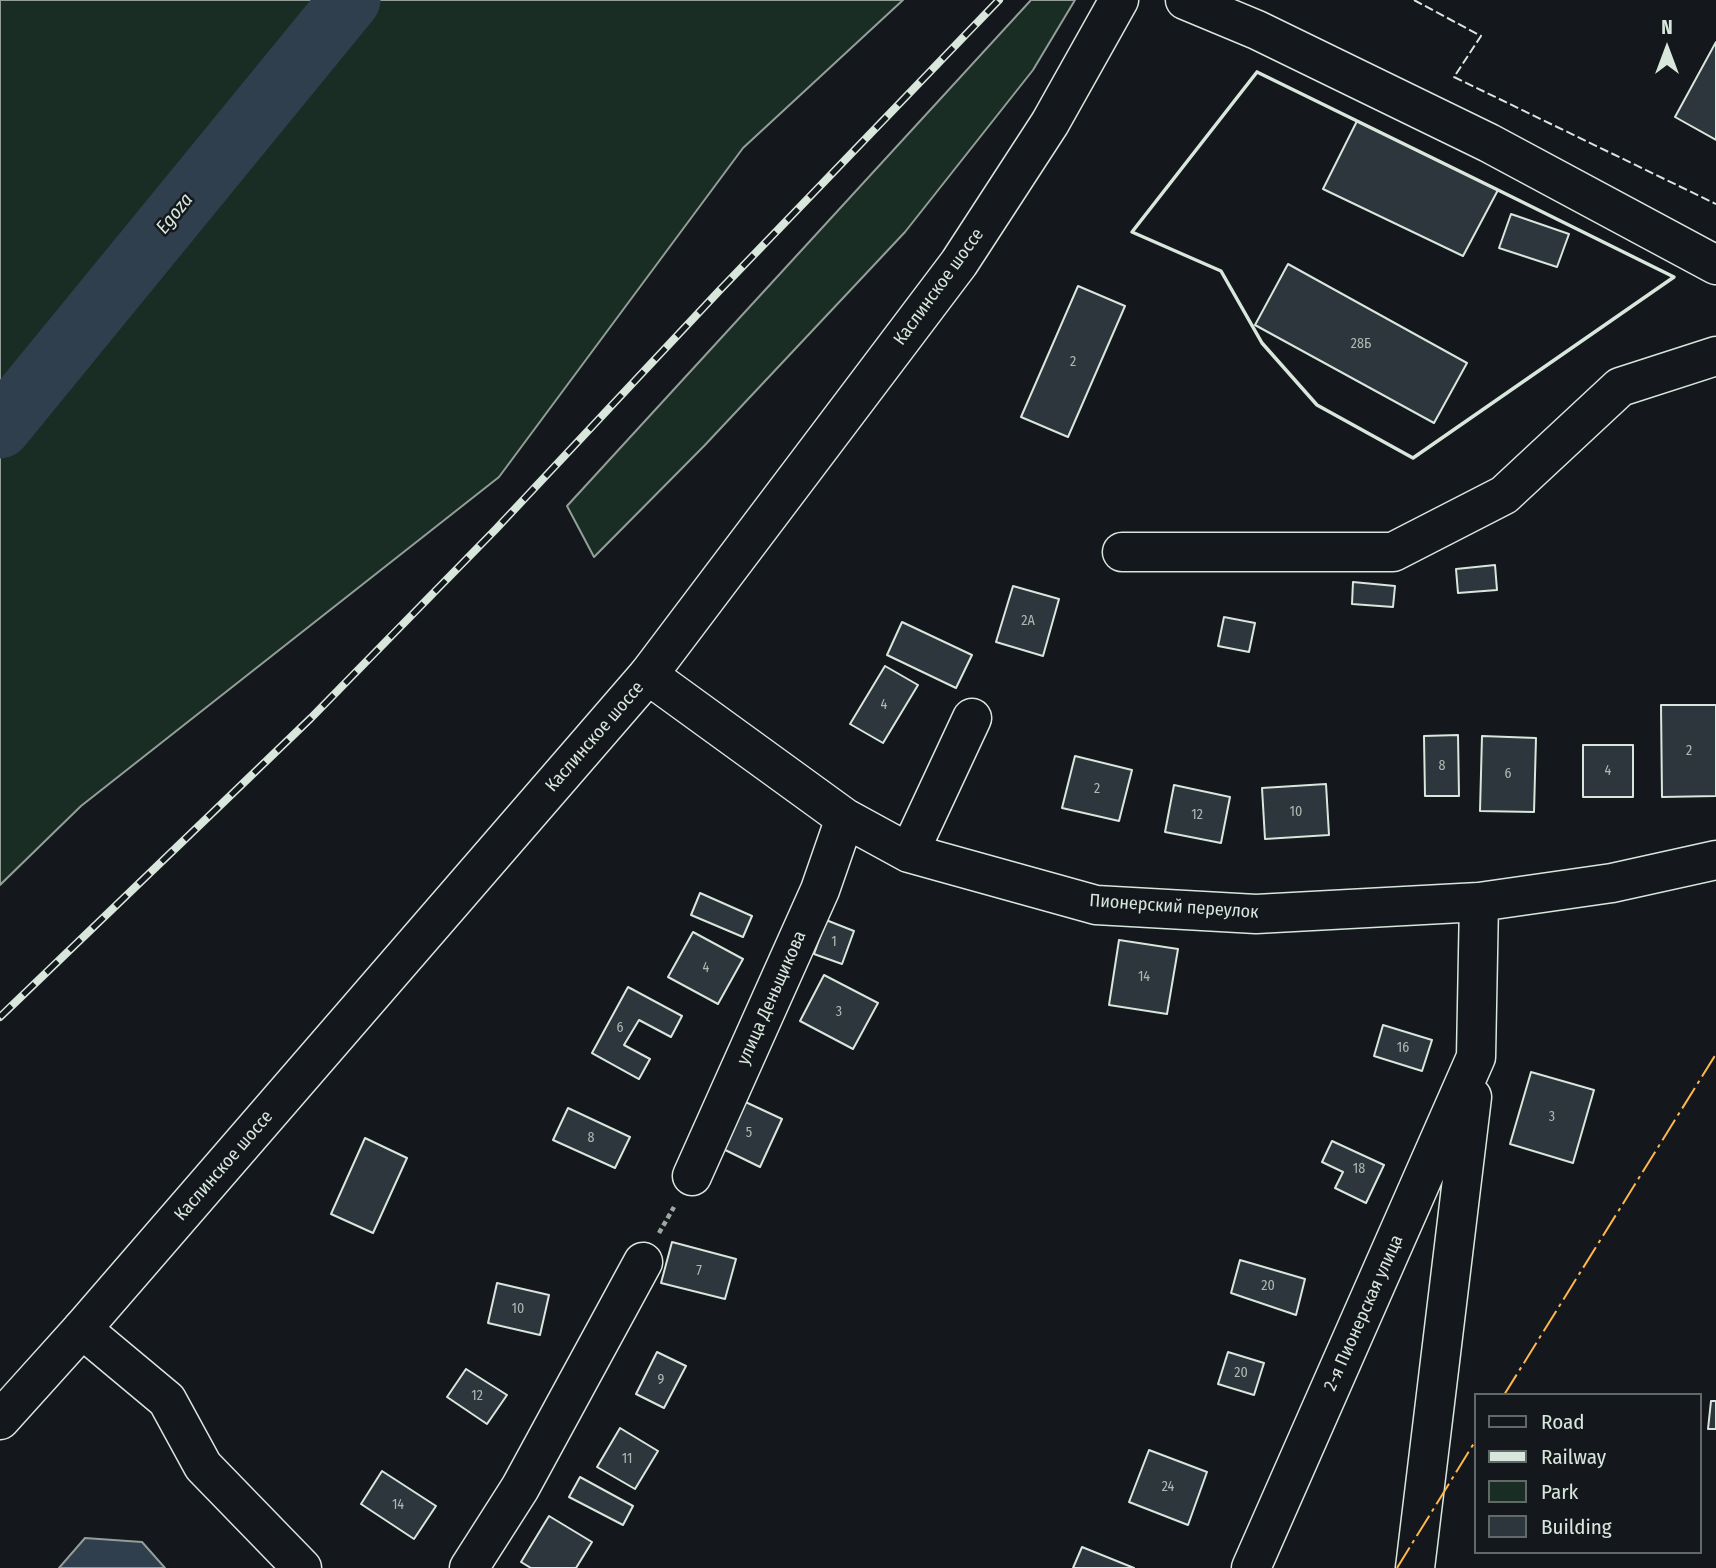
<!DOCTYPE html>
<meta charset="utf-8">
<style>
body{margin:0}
#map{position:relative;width:1716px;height:1568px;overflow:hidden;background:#14181c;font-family:"Fira Sans Condensed",sans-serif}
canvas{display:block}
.legend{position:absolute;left:1474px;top:1393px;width:228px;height:161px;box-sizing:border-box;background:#14181c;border:2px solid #626a69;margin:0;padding:9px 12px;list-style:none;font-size:21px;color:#d8e6dc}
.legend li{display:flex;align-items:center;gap:14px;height:35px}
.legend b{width:35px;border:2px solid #626a69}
.north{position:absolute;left:1632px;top:14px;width:70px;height:70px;-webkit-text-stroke:5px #14181c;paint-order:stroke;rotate:0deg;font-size:19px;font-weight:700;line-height:28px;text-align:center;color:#d8e6dc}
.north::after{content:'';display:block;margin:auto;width:24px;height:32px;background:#d8e6dc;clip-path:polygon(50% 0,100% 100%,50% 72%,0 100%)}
</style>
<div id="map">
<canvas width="1716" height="1568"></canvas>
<ul class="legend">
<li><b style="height:9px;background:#14181c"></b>Road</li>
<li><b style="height:9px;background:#d8e6dc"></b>Railway</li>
<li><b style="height:19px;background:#1a2d24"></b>Park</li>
<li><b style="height:19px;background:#2c363c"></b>Building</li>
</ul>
<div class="north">N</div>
</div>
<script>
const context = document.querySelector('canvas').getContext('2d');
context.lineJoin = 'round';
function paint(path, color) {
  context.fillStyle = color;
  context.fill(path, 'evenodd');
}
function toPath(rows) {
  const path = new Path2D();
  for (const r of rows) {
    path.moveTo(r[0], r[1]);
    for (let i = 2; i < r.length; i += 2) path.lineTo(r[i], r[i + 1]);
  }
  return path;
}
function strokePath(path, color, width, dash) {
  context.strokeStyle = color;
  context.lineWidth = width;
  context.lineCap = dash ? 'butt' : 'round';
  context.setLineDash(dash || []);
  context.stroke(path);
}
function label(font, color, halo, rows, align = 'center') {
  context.font = font + ' "Fira Sans Condensed",sans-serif';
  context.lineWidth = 5;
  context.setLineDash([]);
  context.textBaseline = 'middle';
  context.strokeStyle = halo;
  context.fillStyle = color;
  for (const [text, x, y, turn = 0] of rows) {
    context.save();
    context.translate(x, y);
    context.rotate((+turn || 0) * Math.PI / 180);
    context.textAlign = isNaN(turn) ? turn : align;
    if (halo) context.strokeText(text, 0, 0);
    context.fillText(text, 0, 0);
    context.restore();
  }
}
const green = toPath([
 [0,0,903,0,743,148,499,477,81,806,0,885,0,0],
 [1031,0,1075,0,1033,70,905,232,704,446,594,557,567,506,1031,0]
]);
paint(green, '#1a2d24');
strokePath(green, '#939e99', 2);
const water = toPath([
 [85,1538,142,1542,165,1568,59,1568,85,1538]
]);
paint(water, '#2f3f4d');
strokePath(water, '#939e99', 2);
strokePath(toPath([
 [0,428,350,0]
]), '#2f3f4d', 61);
const building = toPath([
 [1716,42,1716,140,1675,117,1716,42],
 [1357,121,1498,190,1463,256,1323,189,1357,121],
 [1511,214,1569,234,1557,267,1499,248,1511,214],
 [1288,264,1467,363,1434,423,1255,325,1288,264],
 [1078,286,1125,306,1068,437,1021,417,1078,286],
 [1495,565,1497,590,1458,593,1456,569,1495,565],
 [1353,582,1395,586,1393,607,1352,604,1353,582],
 [1013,586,1059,599,1043,656,996,642,1013,586],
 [1224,617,1255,623,1249,652,1218,646,1224,617],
 [902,622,972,655,956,688,887,655,902,622],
 [885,666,918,685,883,743,850,724,885,666],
 [1661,705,1716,705,1716,796,1662,797,1661,705],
 [1458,735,1459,796,1425,796,1424,736,1458,735],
 [1482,736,1536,738,1534,812,1480,811,1482,736],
 [1583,745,1633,745,1633,797,1583,797,1583,745],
 [1075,756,1132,770,1119,821,1062,808,1075,756],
 [1326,784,1329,835,1265,839,1262,788,1326,784],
 [1174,785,1230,797,1221,843,1165,832,1174,785],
 [700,893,752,916,743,937,691,915,700,893],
 [826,920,854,931,842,964,814,954,826,920],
 [693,932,743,959,718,1004,668,977,693,932],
 [1119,940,1178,949,1167,1014,1109,1005,1119,940],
 [824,975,878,1003,853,1049,800,1021,824,975],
 [628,987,682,1016,671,1037,639,1020,624,1045,650,1059,639,1079,592,1053,628,987],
 [1383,1025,1432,1040,1422,1071,1374,1056,1383,1025],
 [1531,1072,1594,1090,1573,1163,1510,1144,1531,1072],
 [739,1099,782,1119,760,1167,717,1146,739,1099],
 [568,1108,630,1137,615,1168,553,1140,568,1108],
 [365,1138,407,1158,373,1233,331,1214,365,1138],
 [1332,1141,1384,1165,1366,1203,1335,1188,1343,1172,1322,1162,1332,1141],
 [672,1242,736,1259,725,1299,661,1283,672,1242],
 [1240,1260,1305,1279,1296,1315,1231,1293,1240,1260],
 [497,1283,549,1295,540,1335,488,1323,497,1283],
 [657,1352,686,1366,664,1408,636,1394,657,1352],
 [1228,1352,1264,1363,1254,1395,1218,1384,1228,1352],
 [466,1369,507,1395,487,1424,447,1397,466,1369],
 [1711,1401,1716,1401,1716,1429,1708,1429,1711,1401],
 [620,1428,658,1451,635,1489,597,1467,620,1428],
 [1149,1450,1207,1472,1188,1525,1129,1502,1149,1450],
 [382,1471,436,1506,414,1539,361,1504,382,1471],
 [580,1477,633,1506,623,1525,569,1497,580,1477],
 [549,1516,592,1542,576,1568,531,1568,521,1562,549,1516],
 [1082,1547,1134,1568,1073,1568,1082,1547]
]);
paint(building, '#2c363c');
strokePath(building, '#d8e6dc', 2);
const minor = toPath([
 [1185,0,1257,30,1489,143,1716,265],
 [1122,552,1393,552,1504,495,1620,387,1716,356],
 [648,675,845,818,909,853,1096,905,1256,914,1479,902,1612,883,1716,860],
 [909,853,972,718],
 [692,1176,820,890,845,818],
 [82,1329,167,1400,203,1466,302,1568],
 [469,1568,520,1488,643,1262],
 [1251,1568,1476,1057,1479,902],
 [1415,1568,1472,1097]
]);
const major = toPath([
 [0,1420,82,1329,648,675,959,263,1050,123,1119,0]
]);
strokePath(minor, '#d8e6dc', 41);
strokePath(major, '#d8e6dc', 41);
strokePath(toPath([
 [659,1233,674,1207]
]), '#9da8a2', 4.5, [5, 3.5]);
strokePath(minor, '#14181c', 38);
strokePath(major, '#14181c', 38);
const rail = toPath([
 [0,1017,311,718,496,529,719,291,999,0]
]);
strokePath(rail, '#d8e6dc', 8);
strokePath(rail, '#14181c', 5, [16]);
strokePath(toPath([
 [1414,0,1481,36,1454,77,1716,204]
]), '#d8e6dc', 2, [9, 3.5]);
strokePath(toPath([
 [1257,72,1498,190,1674,277,1413,458,1317,405,1262,343,1221,271,1132,232,1257,72]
]), '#d8e6dc', 3.5);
strokePath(toPath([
 [1504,1395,1716,1054],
 [1397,1568,1476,1440]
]), '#ffb74d', 2, [24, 5, 3.5, 5]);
label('14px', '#adbab4', null, [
 ["28Б",1361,344],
 ["2",1073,362],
 ["2А",1028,621],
 ["4",884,705],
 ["2",1689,751],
 ["8",1442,766],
 ["4",1608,771],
 ["6",1508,774],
 ["2",1097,789],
 ["10",1296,812],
 ["12",1197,815],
 ["1",834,942],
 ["4",706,968],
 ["14",1144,977],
 ["3",839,1012],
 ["6",620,1028],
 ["16",1403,1048],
 ["3",1552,1117],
 ["5",749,1133],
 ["8",591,1138],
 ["18",1359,1169],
 ["7",699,1271],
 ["20",1268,1286],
 ["10",518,1309],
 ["20",1241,1373],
 ["9",661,1380],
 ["12",477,1396],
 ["11",627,1459],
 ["24",1168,1487],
 ["14",398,1505]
]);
label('18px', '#d8e6dc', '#14181c', [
 ["Каслинское шоссе",939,287,-54],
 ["Каслинское шоссе",595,737,-49],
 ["Пионерский переулок",1174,907,4],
 ["улица Деньщикова",772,998,-66],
 ["Каслинское шоссе",224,1166,-49],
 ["2-я Пионерская улица",1364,1313,-66]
]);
label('italic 19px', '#d8e6dc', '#14181c', [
 ["Egoza",175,214,-51]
]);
</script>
